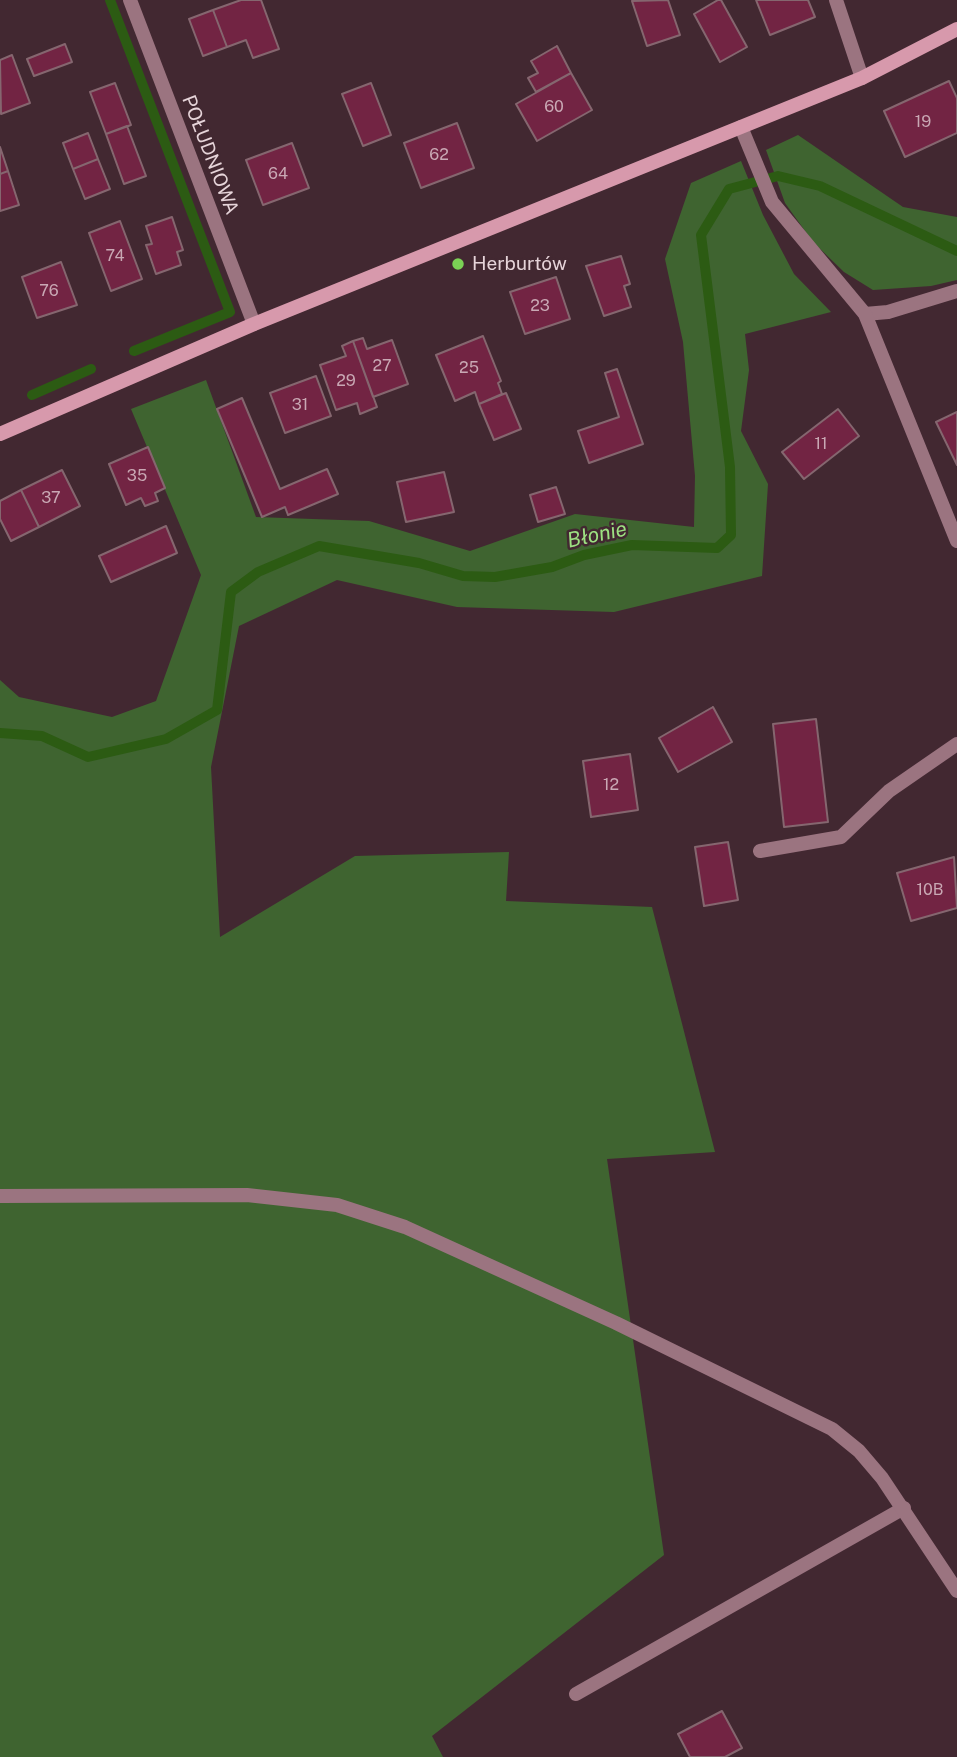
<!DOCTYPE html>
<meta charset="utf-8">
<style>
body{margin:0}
canvas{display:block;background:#422831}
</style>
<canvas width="957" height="1757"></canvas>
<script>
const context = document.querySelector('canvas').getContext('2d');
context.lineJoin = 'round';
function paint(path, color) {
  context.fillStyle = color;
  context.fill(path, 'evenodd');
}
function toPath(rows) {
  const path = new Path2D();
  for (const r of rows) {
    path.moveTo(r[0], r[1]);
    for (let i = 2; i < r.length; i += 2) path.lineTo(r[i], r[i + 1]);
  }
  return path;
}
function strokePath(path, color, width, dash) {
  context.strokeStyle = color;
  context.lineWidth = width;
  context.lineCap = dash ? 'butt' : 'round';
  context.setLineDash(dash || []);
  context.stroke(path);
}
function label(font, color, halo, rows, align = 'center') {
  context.font = font + ' "Public Sans",sans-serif';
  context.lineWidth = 5;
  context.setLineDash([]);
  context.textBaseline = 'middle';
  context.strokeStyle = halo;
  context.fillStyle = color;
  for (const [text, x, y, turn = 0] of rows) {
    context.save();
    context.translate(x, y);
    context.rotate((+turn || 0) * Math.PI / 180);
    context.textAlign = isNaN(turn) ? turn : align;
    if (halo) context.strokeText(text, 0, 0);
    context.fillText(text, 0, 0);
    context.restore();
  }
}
paint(toPath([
 [798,135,903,207,957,217,957,280,931,286,873,290,844,272,813,242,785,203,766,150],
 [741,161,763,215,794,274,831,312,745,334,749,370,741,431,768,484,762,576,614,612,457,607,337,580,239,626,211,767,220,937,355,856,509,852,506,901,652,907,715,1152,607,1159,664,1555,432,1736,443,1757,0,1757,0,680,19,697,112,717,156,701,201,575,131,409,206,380,256,517,369,521,470,551,575,514,694,527,695,476,683,342,665,259,691,183]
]), '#3f6430');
strokePath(toPath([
 [110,0,230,312,134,351],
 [32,395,91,369],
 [0,733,42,736,88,757,166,739,217,710,231,592,258,572,319,546,419,563,463,576,495,577,552,567,584,555,632,545,717,548,731,535,730,467,701,235,729,189,778,176,820,186,957,251]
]), '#2c5b13', 10);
const building = toPath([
 [241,0,261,0,279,49,253,58,246,40,227,47,213,10,241,0],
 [668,0,680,35,647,46,632,1,668,0],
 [718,0,721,0,747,47,720,62,694,14,718,0],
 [756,0,808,0,815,17,770,35,756,0],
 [213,10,227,47,203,56,189,19,213,10],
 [65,44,72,62,34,76,27,59,65,44],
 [557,46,571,73,536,92,528,78,538,73,531,61,557,46],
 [12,55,30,103,1,114,0,60,12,55],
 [571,73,592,110,537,141,516,104,571,73],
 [949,81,957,98,957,133,905,157,884,111,949,81],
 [115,83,131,125,106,134,90,92,115,83],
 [371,83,391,135,363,146,342,94,371,83],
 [457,123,474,168,421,188,404,143,457,123],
 [127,126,146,176,124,184,106,134,127,126],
 [88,133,98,159,73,169,63,143,88,133],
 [292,143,309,188,263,205,246,160,292,143],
 [0,147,8,171,0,174,0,147],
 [98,159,110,189,85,199,73,169,98,159],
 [8,171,19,205,0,211,0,174,8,171],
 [172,217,183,250,177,252,181,265,156,274,146,245,152,244,146,226,172,217],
 [120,221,142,279,111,291,89,233,120,221],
 [621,256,630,284,624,286,631,307,604,316,586,266,621,256],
 [61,262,77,305,37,318,22,277,61,262],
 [556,277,570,319,525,334,510,292,556,277],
 [483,336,501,381,498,383,502,394,479,404,475,392,455,401,436,355,483,336],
 [363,338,367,349,392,340,408,384,373,397,353,341,363,338],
 [353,341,377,407,360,414,357,403,336,410,320,365,346,356,342,346,353,341],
 [617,369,643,444,589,463,578,431,619,417,605,373,617,369],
 [316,376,331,416,285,433,270,393,316,376],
 [506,393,521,429,494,440,479,404,506,393],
 [242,398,280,489,327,469,338,494,288,515,285,507,262,517,217,409,242,398],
 [838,409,859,436,804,479,782,452,838,409],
 [957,412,957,465,936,422,957,412],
 [148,447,165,488,155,493,158,501,145,506,141,498,126,505,109,464,148,447],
 [62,470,80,506,39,527,21,490,62,470],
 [444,472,454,512,406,522,397,482,444,472],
 [556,487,565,514,538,522,530,495,556,487],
 [21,490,39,527,11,541,0,519,0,501,21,490],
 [166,526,177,553,111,582,99,556,166,526],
 [713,707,732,742,678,772,659,738,713,707],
 [816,719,828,822,784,827,773,724,816,719],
 [630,754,638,810,591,817,583,761,630,754],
 [728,842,738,900,704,906,695,847,728,842],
 [954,857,957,908,911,921,897,873,954,857],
 [722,1711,742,1748,725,1757,690,1757,678,1734,722,1711]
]);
paint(building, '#722443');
strokePath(building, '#85666f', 2);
strokePath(toPath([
 [865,314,888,312,957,291],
 [760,851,841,837,889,791,957,744],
 [576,1694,904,1508]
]), '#9b7480', 14);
strokePath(toPath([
 [130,0,254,324],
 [836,0,862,78],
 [741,127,772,202,865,314,957,541],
 [0,1196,247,1195,337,1205,405,1227,616,1323,832,1429,859,1451,882,1478,957,1591]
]), '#9b7480', 14);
strokePath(toPath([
 [0,434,254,324,862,78,957,29]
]), '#d799ac', 14);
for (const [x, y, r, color] of [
 [458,264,7,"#7bd155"]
]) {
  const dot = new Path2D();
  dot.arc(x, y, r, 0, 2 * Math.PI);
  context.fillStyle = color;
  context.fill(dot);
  strokePath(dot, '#422831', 2.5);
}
label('16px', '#c9a8b4', null, [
 ["60",554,107],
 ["19",923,122],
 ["62",439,155],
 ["64",278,174],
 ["74",115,256],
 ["76",49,291],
 ["23",540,306],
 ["27",382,366],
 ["25",469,368],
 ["29",346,381],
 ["31",300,405],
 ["11",821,444],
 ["35",137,476],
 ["37",51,498],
 ["12",611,785],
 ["10B",930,890]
]);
label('19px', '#e6d4d9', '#422831', [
 ["POŁUDNIOWA",210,155,69]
]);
label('19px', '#e6d4d9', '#422831', [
 ["Herburtów",472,264]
], 'left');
label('italic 21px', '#9de182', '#422831', [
 ["Błonie",597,535,-12]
]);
</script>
